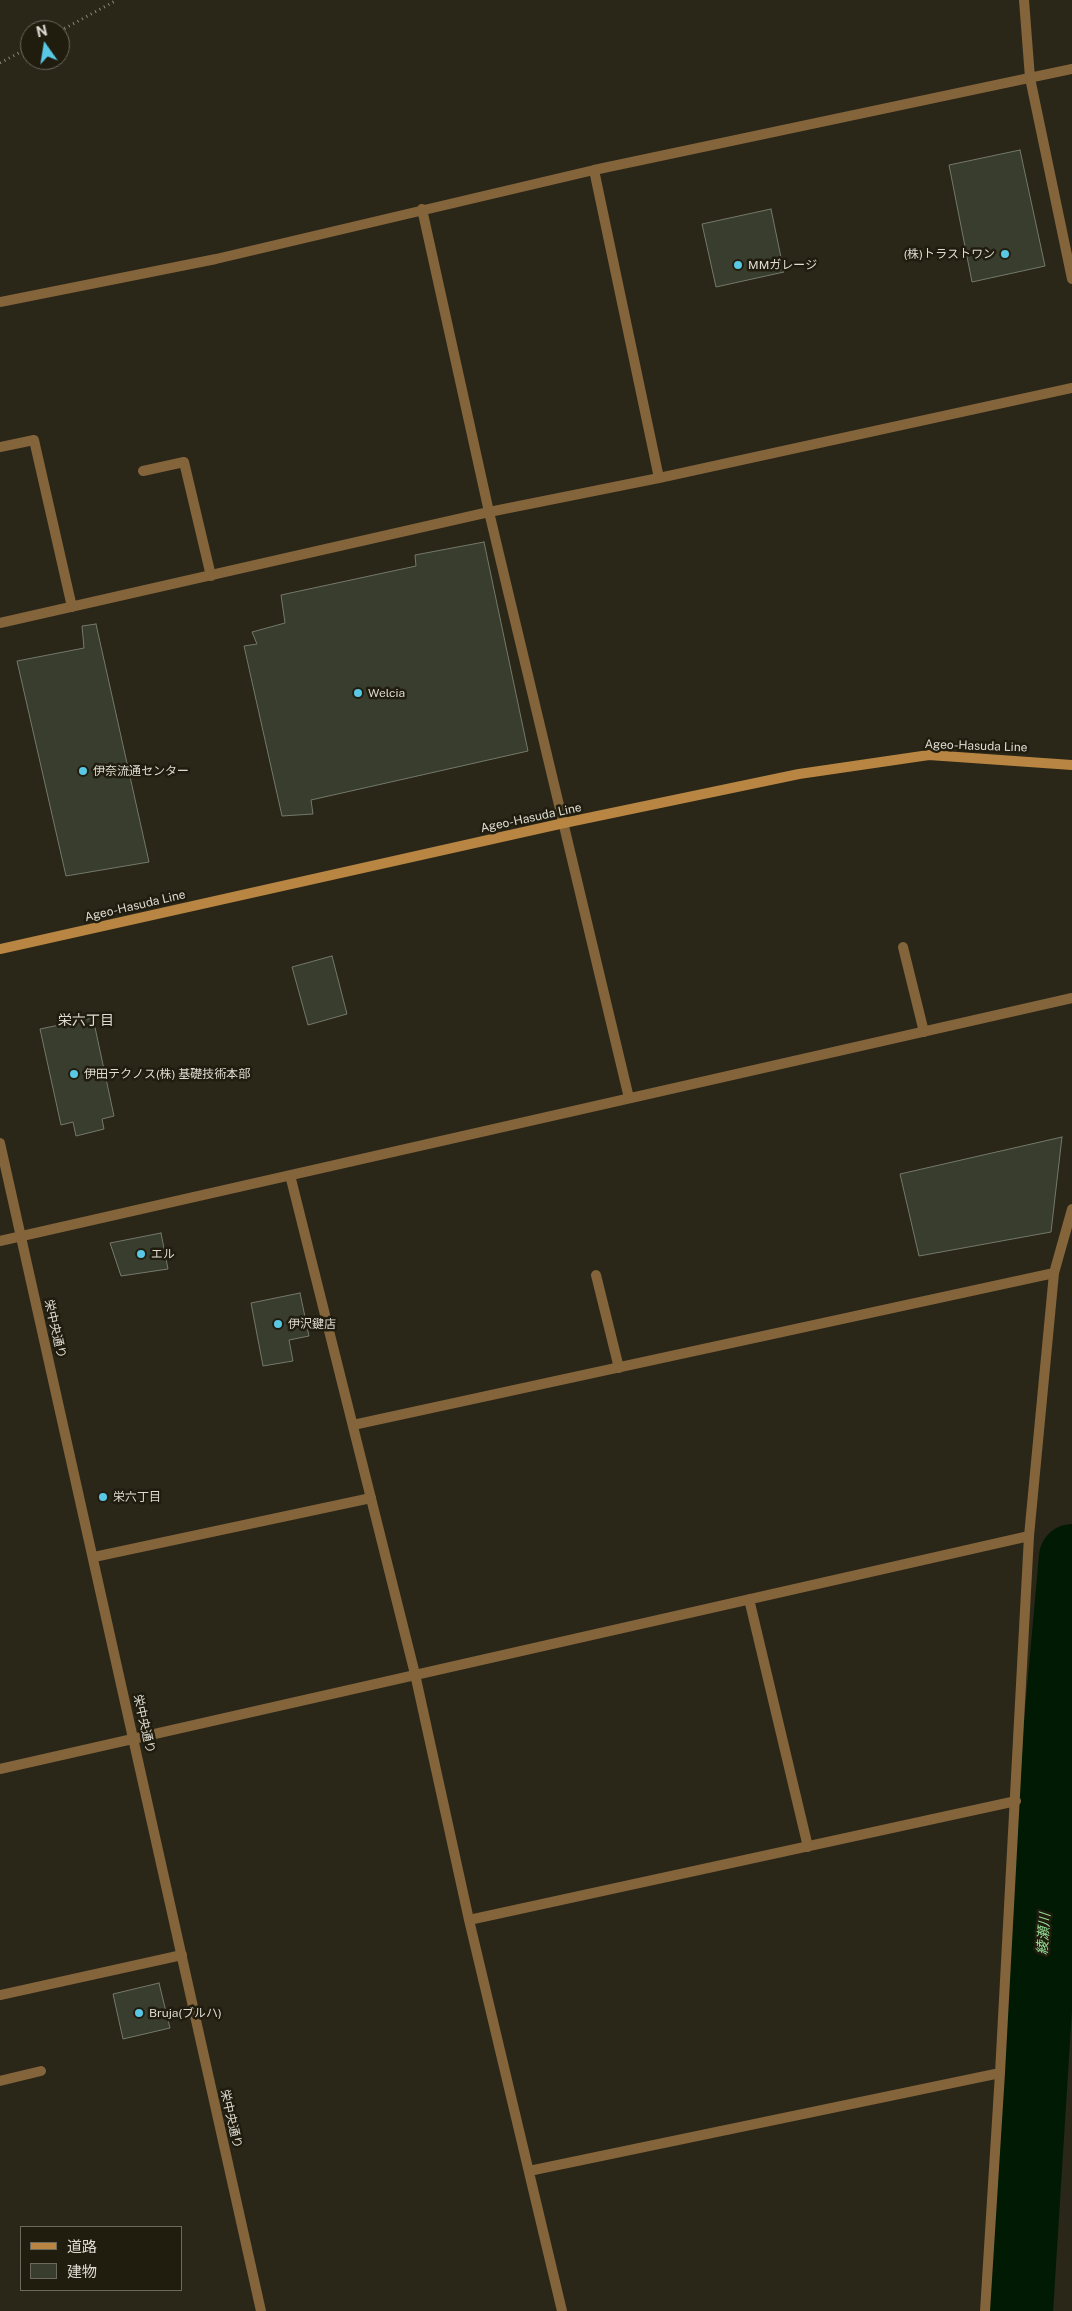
<!DOCTYPE html>
<meta charset="utf-8">
<style>
body{margin:0}
#map{position:relative;width:1072px;height:2311px;overflow:hidden;background:#2a2618;font-family:"Public Sans","Noto Sans JP",sans-serif}
canvas{display:block}
.legend{position:absolute;left:20px;top:2226px;width:162px;height:65px;box-sizing:border-box;background:#201d0f;border:1px solid #6c695d;margin:0;padding:6px 9px;list-style:none;font-size:15px;color:#dedcd3}
.legend li{display:flex;align-items:center;gap:10px;height:25px}
.legend b{width:25px;border:1px solid #6c695d}
.north{position:absolute;left:20px;top:20px;width:50px;height:50px;box-sizing:border-box;background:#201d0f;border:1px solid #6c695d;border-radius:50%;rotate:347deg;font-size:14px;font-weight:700;line-height:20px;text-align:center;color:#dedcd3}
.north::after{content:'';display:block;margin:auto;width:18px;height:22px;background:#59c8e5;clip-path:polygon(50% 0,100% 100%,50% 72%,0 100%)}
</style>
<div id="map">
<canvas width="1072" height="2311"></canvas>
<ul class="legend">
<li><b style="height:6px;background:#b88642"></b>道路</li>
<li><b style="height:14px;background:#393d2e"></b>建物</li>
</ul>
<div class="north">N</div>
</div>
<script>
const context = document.querySelector('canvas').getContext('2d');
context.lineJoin = 'round';
function toPath(rows) {
  const path = new Path2D();
  for (const r of rows) {
    path.moveTo(r[0], r[1]);
    for (let i = 2; i < r.length; i += 2) path.lineTo(r[i], r[i + 1]);
  }
  return path;
}
function strokePath(path, color, width, dash) {
  context.strokeStyle = color;
  context.lineWidth = width;
  context.lineCap = dash ? 'butt' : 'round';
  context.setLineDash(dash || []);
  context.stroke(path);
}
function paint(path, color) {
  context.fillStyle = color;
  context.fill(path, 'evenodd');
}
function label(font, color, halo, rows, align = 'center') {
  context.font = font + ' "Public Sans","Noto Sans JP",sans-serif';
  context.lineWidth = 5;
  context.setLineDash([]);
  context.textBaseline = 'middle';
  context.strokeStyle = halo;
  context.fillStyle = color;
  for (const [text, x, y, turn = 0] of rows) {
    context.save();
    context.translate(x, y);
    context.rotate((+turn || 0) * Math.PI / 180);
    context.textAlign = isNaN(turn) ? turn : align;
    if (halo) context.strokeText(text, 0, 0);
    context.fillText(text, 0, 0);
    context.restore();
  }
}
strokePath(toPath([
 [1020,2311,1057,1723,1072,1557]
]), '#011a03', 66);
const building = toPath([
 [1020,150,1045,266,972,282,949,165,1020,150],
 [771,209,784,272,716,287,702,224,771,209],
 [484,542,528,751,311,800,313,814,282,816,244,646,257,644,252,632,285,623,281,595,416,566,415,555,484,542],
 [96,624,149,862,66,876,17,661,84,648,82,626,96,624],
 [332,956,347,1014,308,1025,292,967,332,956],
 [93,1018,114,1116,102,1119,104,1129,76,1136,73,1122,61,1125,40,1029,93,1018],
 [1062,1137,1051,1232,919,1256,900,1174,1062,1137],
 [161,1233,168,1269,121,1276,110,1243,161,1233],
 [300,1293,309,1336,289,1340,293,1361,263,1366,251,1303,300,1293],
 [159,1983,170,2028,123,2039,113,1994,159,1983]
]);
paint(building, '#393d2e');
strokePath(building, '#747969', 1);
strokePath(toPath([
 [60,31,117,0],
 [0,63,30,47]
]), '#8b887d', 3, [1, 4]);
strokePath(toPath([
 [143,471,184,462,211,576],
 [903,947,924,1032],
 [596,1275,619,1368],
 [94,1557,371,1498],
 [0,1995,182,1955],
 [0,2081,41,2071]
]), '#83643b', 10);
strokePath(toPath([
 [1024,0,1030,78,1072,279],
 [594,170,659,478],
 [422,209,489,512,629,1098],
 [0,302,216,259,594,170,1072,69],
 [0,447,34,440,72,607],
 [0,623,489,512,659,478,1072,388],
 [290,1175,415,1674,469,1920,562,2311],
 [0,1241,1072,998],
 [353,1425,1054,1273],
 [749,1599,808,1847],
 [0,1769,1029,1536],
 [469,1920,1016,1801],
 [529,2171,1000,2073],
 [985,2311,1000,2073,1029,1536,1054,1273,1072,1209]
]), '#83643b', 10);
strokePath(toPath([
 [0,1143,261,2311]
]), '#83643b', 10);
strokePath(toPath([
 [0,949,564,823,799,774,929,755,1072,765]
]), '#b88642', 10);
for (const [x, y, r, color] of [
 [1005,254,5,"#59c8e5"],
 [738,265,5,"#59c8e5"],
 [358,693,5,"#59c8e5"],
 [83,771,5,"#59c8e5"],
 [74,1074,5,"#59c8e5"],
 [141,1254,5,"#59c8e5"],
 [278,1324,5,"#59c8e5"],
 [103,1497,5,"#59c8e5"],
 [139,2013,5,"#59c8e5"]
]) {
  const dot = new Path2D();
  dot.arc(x, y, r, 0, 2 * Math.PI);
  context.fillStyle = color;
  context.fill(dot);
  strokePath(dot, '#201d0f', 2);
}
label('12px', '#dedcd3', '#201d0f', [
 ["(株)トラストワン",995,254,"right"],
 ["MMガレージ",748,265],
 ["Welcia",368,693],
 ["伊奈流通センター",93,771],
 ["伊田テクノス(株) 基礎技術本部",84,1074],
 ["エル",151,1254],
 ["伊沢鍵店",288,1324],
 ["栄六丁目",113,1497],
 ["Bruja(ブルハ)",149,2013]
], 'left');
label('12px', '#dedcd3', '#201d0f', [
 ["Ageo-Hasuda Line",976,746,2],
 ["Ageo-Hasuda Line",531,818,-12],
 ["Ageo-Hasuda Line",135,906,-13],
 ["栄中央通り",55,1329,77],
 ["栄中央通り",144,1724,77],
 ["栄中央通り",231,2119,77]
]);
label('14px', '#dedcd3', '#201d0f', [
 ["栄六丁目",86,1021]
]);
label('italic 14px', '#95df97', '#201d0f', [
 ["綾瀬川",1044,1934,-86]
]);
</script>
